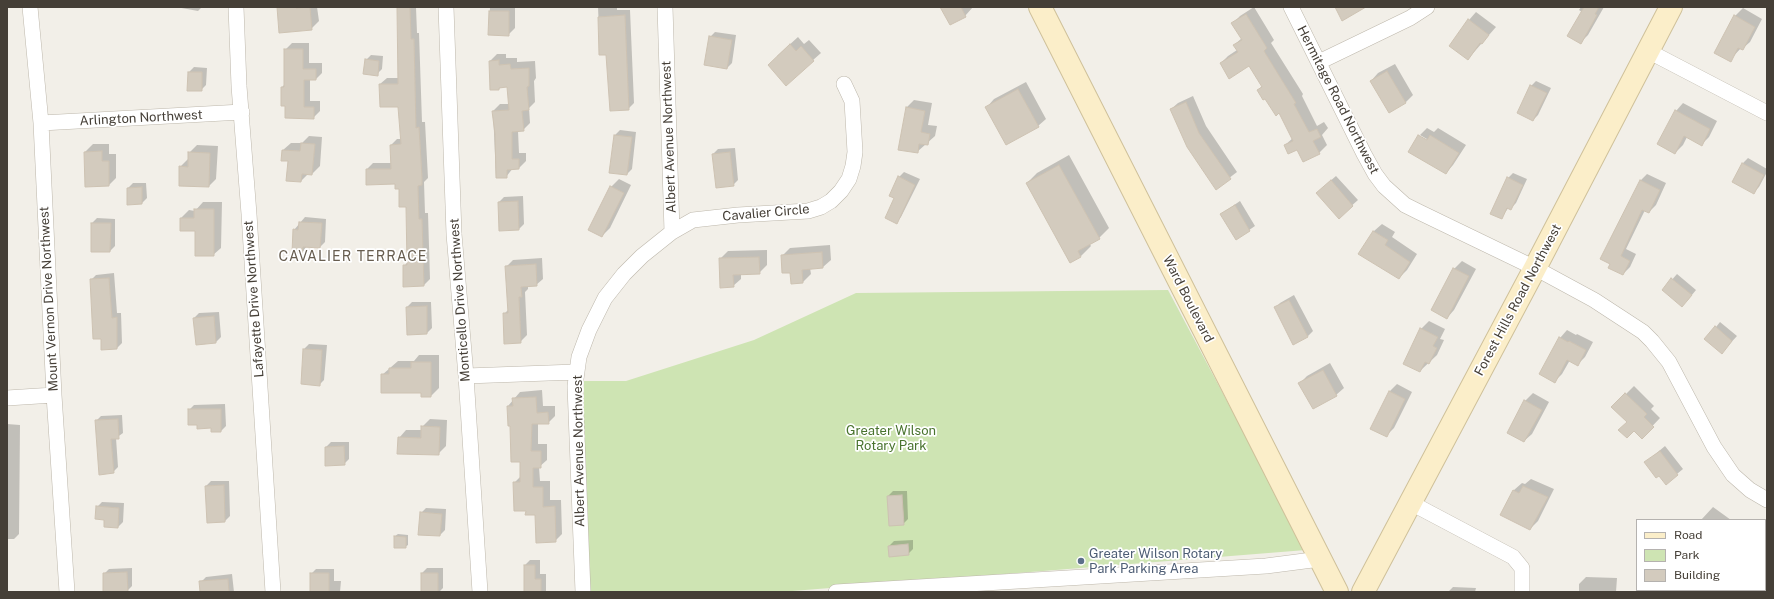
<!DOCTYPE html>
<style>
body{margin:0}
#map{position:relative;width:1774px;height:599px;overflow:hidden;background:#f2efe8;font-family:"Public Sans",sans-serif}
canvas{display:block}
.frame{position:absolute;inset:0;border:8px solid #453f37;pointer-events:none}
.legend{position:absolute;left:1636px;top:519px;width:130px;height:72px;box-sizing:border-box;background:#fff;border:1px solid #b5b2af;margin:0;padding:5px 7px;list-style:none;font-size:12px;color:#453f37}
.legend li{display:flex;align-items:center;gap:8px;height:20px}
.legend b{width:20px;border:1px solid #b5b2af}
</style>
<div id="map">
<canvas width="1774" height="599"></canvas>
<div class="frame"></div>
<ul class="legend">
<li><b style="height:5px;background:#fbeec9"></b>Road</li>
<li><b style="height:11px;background:#cee4b3"></b>Park</li>
<li><b style="height:11px;background:#d3cbbe"></b>Building</li>
</ul>
</div>
<script>
const context = document.querySelector('canvas').getContext('2d');
context.lineJoin = 'round';
function paint(path, color) {
  context.fillStyle = color;
  context.fill(path, 'evenodd');
}
function toPath(rows) {
  const path = new Path2D();
  for (const r of rows) {
    path.moveTo(r[0], r[1]);
    for (let i = 2; i < r.length; i += 2) path.lineTo(r[i], r[i + 1]);
  }
  return path;
}
function strokePath(path, color, width, dash) {
  context.strokeStyle = color;
  context.lineWidth = width;
  context.lineCap = dash ? 'butt' : 'round';
  context.setLineDash(dash || []);
  context.stroke(path);
}
function label(font, color, halo, rows, align = 'center') {
  context.font = font + ' "Public Sans",sans-serif';
  context.lineWidth = 3.5;
  context.setLineDash([]);
  context.textBaseline = 'middle';
  context.strokeStyle = halo;
  context.fillStyle = color;
  for (const [text, x, y, turn = 0] of rows) {
    context.save();
    context.translate(x, y);
    context.rotate((+turn || 0) * Math.PI / 180);
    context.textAlign = isNaN(turn) ? turn : align;
    if (halo) context.strokeText(text, 0, 0);
    context.fillText(text, 0, 0);
    context.restore();
  }
}
paint(toPath([
 [1168,290,1306,550,780,592,584,592,584,381,626,381,754,340,856,293]
]), '#cee4b3');
paint(toPath([
 [176,7,202,7,198,11],
 [278,7,317,7,319,21,311,29],
 [398,7,416,7,417,33,419,33,422,122,425,122,428,178,424,182,425,213,428,213,430,279,424,285,404,266,408,262,407,206,400,188,396,183,367,169,373,163,392,163,391,145,397,139,401,139,399,106,380,84,387,78,399,78],
 [490,7,515,7,515,28,508,35,489,34],
 [598,7,617,7,617,10,630,10,634,103,628,109,607,54,600,54],
 [941,7,973,7,965,16],
 [1254,7,1274,40,1271,43,1303,94,1302,96,1317,126,1324,122,1328,128,1322,135,1327,145,1319,153,1285,145,1293,138,1280,112,1258,90,1262,86,1249,65,1221,63,1228,56,1237,50,1234,45,1242,38,1233,23,1240,16],
 [1581,7,1604,7,1588,35,1580,43,1582,12,1579,10],
 [1743,8,1762,19,1750,42,1742,49,1741,48,1730,60,1735,16],
 [1476,12,1496,27,1468,59,1469,20],
 [715,32,736,35,732,63,727,68,710,37],
 [798,37,804,44,809,40,821,53,786,84,777,56],
 [292,43,309,43,309,63,322,63,322,73,316,79,310,79,310,101,320,101,320,111,313,118,286,105,282,87,285,84,285,50],
 [497,54,506,54,506,58,517,58,517,62,535,61,536,78,534,81,535,102,529,108,530,123,523,130,518,131,519,153,526,153,526,161,519,168,513,168,506,177,496,177,493,111,500,104,510,104,508,86,501,87,499,89,490,61],
 [371,55,383,56,382,69,377,74,366,60],
 [1395,64,1413,95,1405,103,1371,81,1378,73],
 [194,67,207,68,206,85,201,90,189,72],
 [1536,81,1551,88,1538,115,1533,120,1531,86],
 [1026,82,1046,119,1038,126,987,107,994,99],
 [1193,96,1206,126,1237,172,1216,188,1171,109,1178,103],
 [914,100,932,103,928,125,937,126,935,136,917,152,907,107],
 [1683,103,1717,121,1709,137,1702,144,1687,137,1683,145,1675,153,1676,111],
 [1427,128,1434,132,1438,128,1466,145,1453,165,1446,173,1410,152,1420,135,1420,137,1431,143,1432,142,1420,135],
 [620,130,636,132,632,169,627,174,615,135],
 [309,136,322,137,320,166,312,174,308,174,301,181,283,150,291,143,302,143],
 [93,144,109,144,109,154,116,154,116,178,109,185,85,152],
 [197,145,218,146,216,179,209,186,180,167,188,159,189,153],
 [735,148,738,180,733,185,713,154,718,149],
 [1069,155,1109,228,1099,238,1089,243,1091,246,1081,256,1070,262,1027,183,1037,173],
 [1748,158,1767,169,1767,172,1759,187,1754,192,1743,163],
 [904,172,920,179,901,217,896,222,896,198,899,177],
 [1513,173,1527,179,1516,203,1511,208,1509,207,1501,218,1508,178],
 [1647,174,1666,183,1656,205,1649,212,1645,210,1626,249,1636,254,1630,267,1623,274,1609,267,1640,181],
 [1336,176,1358,200,1339,217,1322,188],
 [619,179,631,185,610,228,602,236,611,187],
 [133,183,146,183,147,198,142,203,128,188],
 [523,196,524,224,519,229,499,202,504,197],
 [1240,201,1255,226,1236,239,1221,214],
 [203,202,222,202,221,248,213,255,196,230,181,218,189,210,195,211],
 [305,217,326,219,325,242,320,247,307,246,302,253,294,230],
 [97,218,115,219,115,246,110,251,92,223],
 [1382,224,1395,232,1392,237,1417,254,1407,270,1399,278,1360,254,1374,231],
 [830,245,831,260,823,267,810,268,811,274,803,282,792,283,791,272,782,256,790,248],
 [767,250,767,265,759,273,741,273,741,279,733,286,720,259,728,251],
 [542,258,543,279,536,285,528,286,528,289,525,292,527,335,520,342,504,314,509,309,506,267,513,260],
 [1462,261,1476,269,1454,310,1447,318,1432,310,1454,269],
 [114,273,117,313,121,313,122,343,117,348,102,338,91,280,96,275],
 [1677,274,1696,290,1687,301,1663,290],
 [1294,295,1313,331,1308,336,1294,343,1275,308,1280,303],
 [412,302,431,302,432,328,427,333,407,307],
 [219,312,221,337,216,342,196,344,194,318,199,313],
 [1429,321,1445,329,1440,339,1444,340,1437,355,1420,371,1421,329],
 [1720,322,1737,336,1726,348,1716,327],
 [1567,330,1576,335,1577,334,1593,342,1585,357,1578,364,1570,360,1562,374,1555,381,1560,338],
 [309,344,327,345,324,380,319,385,304,349],
 [419,355,439,355,439,388,431,396,382,375,398,361,414,361],
 [1330,363,1344,388,1336,395,1300,383,1307,376],
 [1397,384,1412,392,1394,428,1386,436,1389,392],
 [1634,386,1654,406,1651,409,1660,418,1642,437,1613,407],
 [542,390,543,406,555,406,555,416,548,423,538,423,538,444,547,444,547,460,539,467,540,481,550,481,550,500,561,500,562,534,555,541,536,514,527,510,514,483,521,476,521,461,508,406,520,392],
 [1533,393,1549,402,1532,434,1524,441,1525,401],
 [225,404,226,426,221,431,198,424,189,410,194,405],
 [122,415,123,433,116,438,118,467,113,472,96,421,101,416],
 [430,419,447,420,446,446,438,454,399,438,406,430,422,430,422,427],
 [7,424,20,425,19,534,14,539,7,539],
 [331,442,349,442,349,459,344,464,326,447],
 [1665,446,1683,469,1666,483,1646,462],
 [1531,479,1554,489,1538,521,1530,529,1502,514,1514,490,1522,483,1525,484],
 [211,481,229,481,230,516,225,521,206,486],
 [893,491,907,491,908,519,903,524,888,496],
 [102,502,124,503,123,522,118,527,105,519,97,507],
 [1713,507,1731,520,1701,520],
 [426,508,446,509,445,530,440,535,421,513],
 [398,534,408,535,408,545,405,547,395,536],
 [913,540,913,549,908,554,889,546,894,541],
 [530,560,540,560,540,574,546,574,546,592,525,592,525,565],
 [132,568,132,586,127,591,104,574,109,569],
 [427,568,443,568,443,588,439,592,422,592,422,573],
 [316,569,334,569,334,581,341,581,340,592,311,592,311,574],
 [1767,569,1767,582,1765,581,1765,573],
 [232,574,234,592,201,592,201,582,206,577],
 [1586,577,1617,578,1616,592,1579,592,1579,584],
 [1453,587,1476,588,1475,592,1448,592]
]), '#0003');
const building = toPath([
 [277,7,296,7,296,8,310,7,312,30,279,33,277,7],
 [397,7,410,7,411,39,414,39,416,128,419,127,422,177,422,185,418,186,419,219,422,219,424,286,403,287,403,265,407,265,406,207,399,207,399,189,395,189,395,184,366,185,366,169,391,169,390,145,401,144,398,107,380,107,379,84,398,84,397,7],
 [940,7,961,7,966,17,950,25,940,7],
 [1335,7,1366,7,1342,21,1335,7],
 [1584,7,1599,7,1595,14,1597,15,1581,44,1567,36,1584,7],
 [489,11,509,11,509,36,488,35,489,11],
 [1246,14,1267,48,1264,51,1296,103,1294,104,1309,132,1317,129,1321,137,1313,141,1320,154,1303,162,1297,150,1288,154,1284,145,1293,141,1279,113,1276,116,1265,99,1263,100,1257,90,1262,87,1249,66,1229,79,1220,63,1238,52,1233,45,1242,40,1231,23,1246,14],
 [625,15,629,110,610,111,606,55,599,55,598,17,625,15],
 [1734,15,1755,27,1743,50,1738,48,1731,62,1714,53,1734,15],
 [1468,19,1489,35,1482,44,1480,43,1468,60,1449,46,1468,19],
 [709,36,732,40,727,69,704,65,709,36],
 [790,44,796,51,801,46,814,61,786,86,768,65,790,44],
 [284,49,303,49,303,69,316,69,316,80,304,80,304,107,314,107,314,119,285,118,285,106,281,106,281,87,284,87,284,49],
 [365,59,379,61,378,76,363,74,365,59],
 [499,60,499,65,510,64,511,69,529,68,529,86,527,87,529,110,522,111,524,131,512,132,512,159,519,159,519,169,507,170,507,178,496,178,495,134,492,111,509,110,507,87,499,88,499,90,490,90,489,61,499,60],
 [1387,71,1406,103,1389,113,1370,81,1387,71],
 [188,72,202,72,202,91,187,91,188,72],
 [1530,85,1547,93,1533,121,1517,113,1530,85],
 [1018,89,1039,127,1006,145,985,107,1018,89],
 [1186,102,1199,133,1231,179,1216,190,1187,147,1170,109,1186,102],
 [906,107,925,111,921,132,930,134,928,145,919,144,918,153,898,150,906,107],
 [1675,110,1710,129,1702,146,1684,136,1675,154,1657,144,1675,110],
 [614,135,632,137,627,175,609,173,614,135],
 [1418,135,1427,140,1430,135,1459,153,1446,174,1408,152,1418,135],
 [301,143,315,144,312,175,302,174,301,182,286,181,288,161,281,161,282,150,300,151,301,143],
 [102,151,102,161,109,161,109,186,85,187,84,152,102,151],
 [188,152,210,153,209,187,179,186,179,166,188,167,188,152],
 [730,152,734,186,716,188,712,154,730,152],
 [1742,163,1764,175,1754,194,1732,182,1742,163],
 [1059,165,1100,239,1078,251,1081,257,1070,263,1026,183,1059,165],
 [898,176,915,185,897,224,885,218,894,198,889,196,898,176],
 [1507,177,1523,185,1511,210,1507,208,1502,219,1490,214,1507,177],
 [1331,180,1353,206,1339,219,1316,193,1331,180],
 [1640,180,1660,190,1649,213,1642,210,1621,256,1630,261,1623,275,1608,268,1610,264,1600,259,1640,180],
 [610,186,624,193,602,237,588,230,610,186],
 [142,187,142,204,127,205,127,188,142,187],
 [518,201,519,230,499,231,498,202,518,201],
 [1235,205,1250,231,1236,240,1220,214,1235,205],
 [194,209,214,209,214,256,195,256,195,231,180,231,180,218,194,218,194,209],
 [299,222,322,223,320,248,303,247,302,254,292,253,293,229,298,230,299,222],
 [91,223,111,223,110,252,91,252,91,223],
 [1373,231,1388,240,1385,245,1410,262,1399,279,1358,254,1373,231],
 [822,252,823,268,802,270,803,283,791,284,790,273,782,273,781,255,822,252],
 [759,257,760,274,733,275,734,287,720,288,719,258,759,257],
 [536,264,537,286,521,287,522,297,519,297,521,343,504,344,503,313,508,313,505,266,536,264],
 [1453,268,1469,276,1447,319,1431,310,1453,268],
 [109,278,112,318,117,317,117,349,101,350,101,339,93,339,90,279,109,278],
 [1671,278,1692,295,1682,307,1662,290,1671,278],
 [1289,300,1308,337,1293,345,1274,307,1289,300],
 [427,306,427,334,407,335,406,307,427,306],
 [214,316,216,343,196,345,193,318,214,316],
 [1715,326,1732,341,1722,354,1704,339,1715,326],
 [1420,328,1438,337,1433,346,1437,348,1429,364,1425,362,1420,372,1403,364,1420,328],
 [1559,337,1568,342,1569,341,1586,350,1578,366,1567,360,1555,383,1539,374,1559,337],
 [303,349,322,350,320,386,301,384,303,349],
 [411,362,431,362,431,397,421,397,421,393,381,393,381,374,389,374,389,368,411,368,411,362],
 [1323,370,1337,396,1313,409,1298,383,1323,370],
 [1389,391,1405,399,1387,437,1370,429,1389,391],
 [1625,393,1647,414,1644,417,1654,427,1642,439,1634,431,1627,438,1618,430,1627,422,1611,407,1625,393],
 [536,397,537,413,548,412,549,424,532,424,531,451,541,451,541,468,533,468,533,487,543,487,543,507,555,506,556,542,536,543,535,515,525,515,526,511,514,511,513,482,520,482,520,462,511,462,510,426,508,426,507,406,513,406,512,398,536,397],
 [1524,400,1542,410,1524,442,1507,433,1524,400],
 [188,409,221,409,221,432,211,432,211,428,197,429,197,425,188,425,188,409],
 [118,419,119,439,111,439,114,473,99,475,95,420,118,419],
 [421,426,440,427,439,455,397,454,398,437,421,438,421,426],
 [344,446,345,465,325,466,325,447,344,446],
 [1660,451,1678,475,1666,485,1659,476,1656,478,1644,462,1660,451],
 [224,485,225,522,207,523,205,486,224,485],
 [1523,486,1548,497,1530,530,1500,515,1513,490,1519,493,1523,486],
 [902,495,904,525,889,526,887,496,902,495],
 [96,506,119,508,118,528,104,527,104,520,95,519,96,506],
 [420,512,442,514,440,536,418,535,420,512],
 [394,536,406,537,406,548,394,548,394,536],
 [908,544,909,555,889,557,888,546,908,544],
 [524,565,535,565,535,579,541,579,541,592,524,592,524,565],
 [127,572,128,592,103,592,103,573,127,572],
 [310,573,329,573,329,592,310,592,310,573],
 [421,573,438,573,438,592,421,592,421,573],
 [228,579,229,592,200,592,199,581,228,579]
]);
paint(building, '#d3cbbe');
strokePath(building, '#cdc2b2', 1);
const street = toPath([
 [30,7,41,123,54,395,67,592],
 [236,7,239,86,249,214,273,592],
 [446,7,454,234,466,376,480,592],
 [1291,7,1364,154,1375,174,1384,186,1405,205,1419,212,1535,268,1594,300,1643,332,1652,341,1669,362,1714,447,1733,475,1750,490,1767,500],
 [1648,51,1767,113],
 [1319,62,1410,18,1427,7],
 [41,123,242,112],
 [672,232,693,220,738,215,808,211,821,207,831,201,841,191,849,179,853,166,855,152,852,101,844,84],
 [466,376,576,372],
 [7,398,54,395],
 [1411,503,1513,557,1522,568,1522,592],
 [583,592,575,386,579,357,589,330,605,298,624,274,642,256,672,232,665,7],
 [836,592,1266,566,1320,559]
]);
const secondary = toPath([
 [1040,7,1337,592],
 [1363,592,1535,268,1671,7]
]);
strokePath(street, '#bdb7ab', 16);
strokePath(secondary, '#cfc19a', 24);
strokePath(street, '#fff', 15);
strokePath(secondary, '#fbeec9', 22);
for (const [x, y, r, color] of [
 [1081,561,4,"#5c6f8a"]
]) {
  const dot = new Path2D();
  dot.arc(x, y, r, 0, 2 * Math.PI);
  context.fillStyle = color;
  context.fill(dot);
  strokePath(dot, '#fff', 1.5);
}
label('13px', '#453f37', '#fff', [
 ["Hermitage Road Northwest",1338,100,63],
 ["Arlington Northwest",141,118,-3],
 ["Albert Avenue Northwest",669,137,-92],
 ["Cavalier Circle",766,213,-5],
 ["Mount Vernon Drive Northwest",49,299,-93],
 ["Lafayette Drive Northwest",254,299,-94],
 ["Ward Boulevard",1188,299,63],
 ["Monticello Drive Northwest",460,300,-94],
 ["Forest Hills Road Northwest",1518,300,-62],
 ["Albert Avenue Northwest",579,451,-91]
]);
label('13px', '#49732e', '#fff', [
 ["Greater Wilson",891,431],
 ["Rotary Park",891,446]
]);
label('13px', '#4e5e75', '#fff', [
 ["Greater Wilson Rotary",1089,554],
 ["Park Parking Area",1089,569]
], 'left');
context.letterSpacing = '1px';
label('14px', '#675d4f', '#fff', [
 ["CAVALIER TERRACE",353,257]
]);
context.letterSpacing = '0px';
</script>
